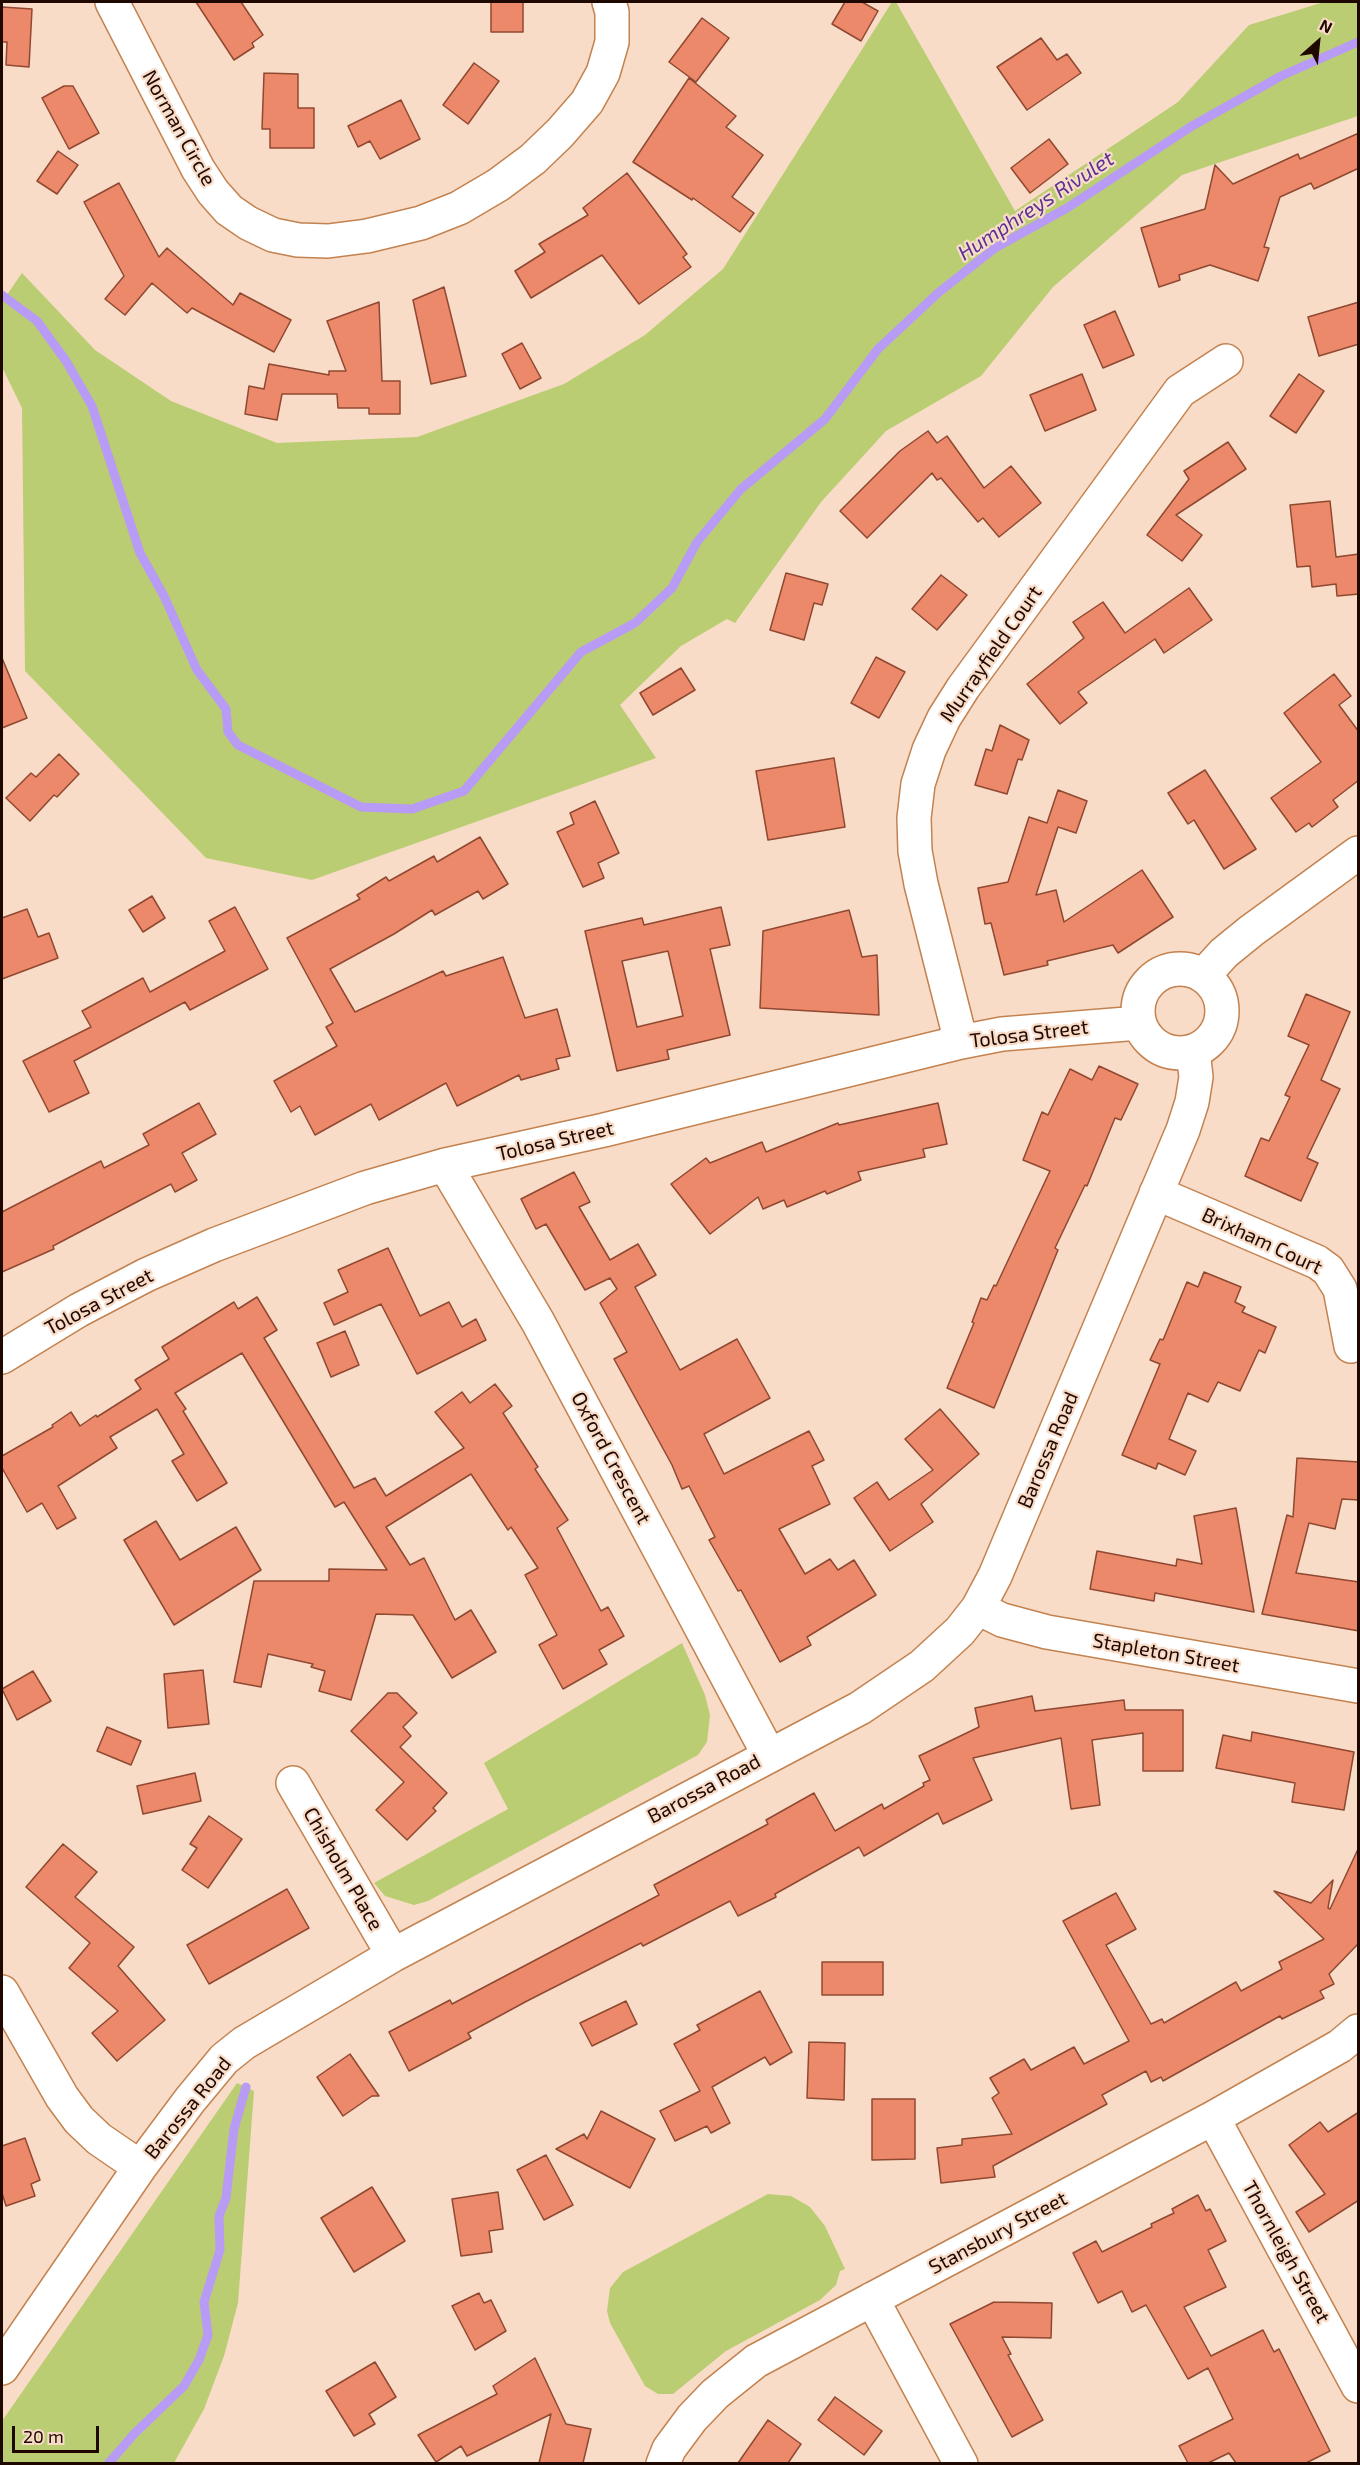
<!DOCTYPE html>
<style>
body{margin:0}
#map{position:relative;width:1360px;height:2465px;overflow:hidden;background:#f8dcc7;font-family:"Exo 2",sans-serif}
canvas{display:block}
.frame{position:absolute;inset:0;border:3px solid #1f0800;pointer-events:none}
.north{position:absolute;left:1288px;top:12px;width:60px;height:60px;-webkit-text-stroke:4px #f8dcc7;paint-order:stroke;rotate:27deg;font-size:16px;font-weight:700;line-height:24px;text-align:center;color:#1f0800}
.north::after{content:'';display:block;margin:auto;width:21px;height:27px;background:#1f0800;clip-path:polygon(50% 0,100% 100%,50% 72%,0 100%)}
.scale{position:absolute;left:12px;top:2426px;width:87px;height:27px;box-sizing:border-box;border:3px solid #1f0800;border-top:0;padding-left:8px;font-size:18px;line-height:21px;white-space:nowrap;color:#1f0800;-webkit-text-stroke:4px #f8dcc7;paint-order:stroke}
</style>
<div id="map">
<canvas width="1360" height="2465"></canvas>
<div class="frame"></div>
<div class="north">N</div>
<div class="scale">20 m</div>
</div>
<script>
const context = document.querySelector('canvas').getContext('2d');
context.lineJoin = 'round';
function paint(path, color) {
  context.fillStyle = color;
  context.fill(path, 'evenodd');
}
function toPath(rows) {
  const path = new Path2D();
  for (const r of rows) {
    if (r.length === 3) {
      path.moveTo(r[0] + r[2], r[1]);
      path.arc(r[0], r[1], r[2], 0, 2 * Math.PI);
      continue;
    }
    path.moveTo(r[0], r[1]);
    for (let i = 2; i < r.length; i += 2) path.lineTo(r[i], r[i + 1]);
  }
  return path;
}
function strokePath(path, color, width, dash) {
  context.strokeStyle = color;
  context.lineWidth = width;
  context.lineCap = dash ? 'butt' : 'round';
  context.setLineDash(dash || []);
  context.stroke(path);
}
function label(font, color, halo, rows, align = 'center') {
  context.font = font + ' "Exo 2",sans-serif';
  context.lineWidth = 4.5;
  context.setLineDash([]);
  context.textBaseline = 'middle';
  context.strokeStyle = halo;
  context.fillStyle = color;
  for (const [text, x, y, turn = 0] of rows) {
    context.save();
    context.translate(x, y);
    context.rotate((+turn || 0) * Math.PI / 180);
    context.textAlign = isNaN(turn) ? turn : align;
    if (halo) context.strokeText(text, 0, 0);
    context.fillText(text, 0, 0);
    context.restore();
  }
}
paint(toPath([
 [892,2,896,2,1015,211,1178,102,1249,25,1324,2,1358,2,1358,116,1182,175,1053,287,981,376,886,431,821,502,735,623,727,619,681,646,620,705,656,758,312,880,206,858,25,671,22,408,2,367,2,302,22,273,95,350,171,401,277,443,417,437,564,384,645,335,723,269],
 [682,1643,705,1695,710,1715,707,1742,698,1755,428,1901,414,1905,385,1896,374,1883,508,1809,484,1763],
 [237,2083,254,2091,238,2303,224,2356,204,2409,174,2463,2,2463,2,2421],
 [768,2194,791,2196,810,2207,825,2226,845,2269,840,2271,836,2285,820,2300,726,2351,673,2394,658,2394,645,2386,610,2323,607,2311,610,2288,623,2272]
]), '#bbcd73');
strokePath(toPath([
 [2,295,37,321,66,361,92,406,140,553,164,596,197,670,226,709,228,732,238,745,361,807,412,809,464,791,581,652,635,623,672,588,697,542,741,489,825,419,878,349,938,293,995,248,1067,208,1192,126,1281,76,1358,42],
 [108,2464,134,2434,184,2386,199,2360,208,2335,204,2302,220,2250,219,2216,226,2198,234,2129,246,2087]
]), '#b89bf4', 9);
const building = toPath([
 [196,2,241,2,263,35,252,43,254,47,234,60,196,2],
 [491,2,523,2,523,32,491,32,491,2],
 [845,2,862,2,878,11,861,41,832,24,845,2],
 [2,7,32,9,29,67,6,65,7,42,2,42,2,7],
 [702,18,729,38,696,82,669,62,702,18],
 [1041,38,1057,60,1067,54,1081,73,1027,110,997,67,1041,38],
 [474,63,499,81,468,124,443,105,474,63],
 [264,73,298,74,298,108,314,108,314,148,270,148,270,129,262,129,264,73],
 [689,78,736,116,726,127,763,155,732,197,754,213,740,232,693,198,692,200,633,162,689,78],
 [64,86,73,86,99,133,69,149,42,98,64,86],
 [401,100,420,139,380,159,370,141,358,147,348,126,401,100],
 [1359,133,1359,168,1314,189,1311,183,1280,197,1264,247,1269,248,1258,281,1210,265,1179,275,1180,280,1159,287,1141,228,1205,209,1215,165,1233,184,1298,154,1300,159,1359,133],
 [1049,139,1068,164,1030,193,1011,168,1049,139],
 [58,151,78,165,57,194,37,181,58,151],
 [627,173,687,254,683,257,691,267,639,304,602,255,531,298,515,271,545,252,539,244,588,215,583,208,627,173],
 [119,183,159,257,167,248,233,305,240,293,291,320,274,352,192,308,187,313,152,283,125,315,105,299,124,276,84,202,119,183],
 [444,287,466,376,431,384,413,300,444,287],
 [379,302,382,381,400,381,400,414,369,414,369,408,338,408,337,394,282,394,277,420,245,414,249,386,264,389,269,364,329,375,329,371,346,371,327,321,379,302],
 [1359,302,1359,344,1319,356,1308,317,1359,302],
 [1115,311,1134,355,1103,368,1084,325,1115,311],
 [522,343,541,378,520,389,502,354,522,343],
 [1082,374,1096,410,1045,431,1030,395,1082,374],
 [1299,374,1324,391,1296,433,1270,416,1299,374],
 [928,431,937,443,947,436,984,488,1011,466,1041,503,999,537,983,518,978,522,941,478,937,480,932,473,867,538,840,511,900,451,928,431],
 [1228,442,1246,469,1176,515,1202,535,1182,561,1147,535,1189,479,1184,471,1228,442],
 [1330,501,1336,557,1359,554,1359,594,1337,596,1336,584,1312,587,1310,566,1297,567,1290,505,1330,501],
 [786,573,828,584,822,605,814,603,804,640,770,630,786,573],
 [941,575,967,595,937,630,912,609,941,575],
 [1189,588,1212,620,1164,653,1155,639,1078,692,1087,703,1060,724,1027,684,1084,638,1073,622,1103,602,1125,633,1189,588],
 [876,657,905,672,879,718,851,703,876,657],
 [2,658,27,718,2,728,2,658],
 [681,668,695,690,653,715,640,693,681,668],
 [1334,674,1351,696,1339,705,1359,732,1359,780,1333,800,1338,807,1312,827,1309,823,1296,832,1271,798,1321,762,1284,713,1334,674],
 [1000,725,1029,740,1022,760,1018,759,1007,794,975,785,986,749,992,751,1000,725],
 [59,754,79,774,57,797,54,795,30,821,6,798,31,773,36,777,59,754],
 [834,758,845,827,768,840,756,771,834,758],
 [1205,770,1256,849,1224,869,1194,820,1188,824,1168,793,1205,770],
 [1058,790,1087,801,1076,833,1058,827,1036,895,1056,890,1064,922,1142,870,1173,917,1118,953,1113,945,1047,961,1048,965,1004,975,991,923,985,924,978,888,1008,882,1029,817,1047,823,1058,790],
 [595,801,619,853,598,863,604,878,583,887,557,832,574,824,570,813,595,801],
 [480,837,508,884,483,899,478,891,435,915,432,910,394,934,330,969,355,1012,443,971,446,976,503,957,525,1018,557,1009,570,1056,556,1059,559,1069,521,1080,519,1075,457,1106,446,1083,379,1120,371,1104,315,1135,300,1106,291,1112,274,1081,337,1046,326,1027,333,1023,287,938,360,899,357,895,386,877,389,881,434,856,437,862,480,837],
 [152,896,165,918,143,932,129,910,152,896],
 [235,907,268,969,190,1010,185,1002,74,1061,89,1093,49,1112,23,1061,91,1027,82,1011,143,978,150,992,225,951,209,921,235,907],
 [721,907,730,945,710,949,730,1035,667,1050,669,1059,617,1071,585,931,642,918,644,925,721,907],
 [668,951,683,1016,637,1027,622,961,668,951],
 [27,909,38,937,49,933,58,958,2,979,2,918,27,909],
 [849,910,862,957,877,955,879,1015,760,1008,763,931,849,910],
 [1306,994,1350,1012,1321,1080,1340,1089,1307,1158,1318,1163,1301,1201,1245,1176,1261,1138,1269,1141,1290,1097,1285,1095,1309,1045,1288,1036,1306,994],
 [1099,1066,1138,1084,1121,1120,1115,1118,1087,1186,1085,1185,1055,1248,1058,1250,994,1408,947,1388,974,1323,972,1322,981,1298,987,1300,994,1285,996,1286,1050,1171,1023,1160,1042,1112,1048,1115,1070,1069,1092,1080,1099,1066],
 [199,1103,216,1134,182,1153,197,1180,175,1192,171,1184,53,1246,54,1249,2,1272,2,1212,101,1161,104,1168,149,1145,143,1134,199,1103],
 [938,1103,947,1144,923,1149,925,1157,858,1172,861,1180,827,1194,825,1191,787,1207,784,1200,763,1209,758,1197,710,1234,671,1184,706,1158,710,1163,762,1142,766,1152,838,1123,839,1125,938,1103],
 [574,1172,590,1202,579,1207,610,1260,638,1244,656,1275,635,1287,680,1370,737,1339,770,1398,704,1434,724,1474,809,1431,824,1460,812,1466,830,1504,779,1529,805,1574,830,1559,838,1570,854,1560,876,1595,807,1637,811,1645,780,1662,741,1590,738,1591,709,1540,715,1537,689,1486,682,1489,672,1465,614,1359,627,1352,600,1303,617,1289,610,1278,585,1290,546,1224,536,1229,521,1199,574,1172],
 [388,1248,420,1316,449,1302,462,1327,476,1319,486,1340,417,1374,381,1304,334,1325,324,1303,348,1292,338,1270,388,1248],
 [1204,1272,1241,1287,1235,1302,1245,1307,1242,1312,1276,1327,1265,1353,1259,1350,1240,1391,1218,1382,1208,1402,1188,1393,1169,1439,1196,1451,1185,1475,1158,1463,1156,1469,1122,1455,1160,1364,1150,1360,1160,1339,1163,1340,1187,1282,1198,1287,1204,1272],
 [257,1297,277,1330,264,1338,354,1488,375,1478,386,1496,464,1448,435,1412,462,1392,470,1403,495,1384,512,1406,503,1413,538,1467,535,1469,568,1520,557,1528,601,1611,608,1607,624,1636,599,1650,607,1664,563,1689,539,1645,557,1635,525,1575,538,1568,511,1527,508,1530,471,1474,386,1527,410,1565,424,1558,455,1620,471,1610,496,1652,452,1678,413,1615,376,1614,351,1700,319,1691,325,1671,311,1667,313,1664,268,1654,261,1687,234,1682,254,1581,329,1581,329,1569,387,1570,344,1502,335,1507,242,1353,175,1393,186,1409,183,1411,227,1483,197,1501,172,1461,184,1454,157,1409,110,1437,117,1448,58,1486,76,1518,57,1529,42,1503,27,1512,2,1468,2,1456,53,1427,52,1425,71,1412,80,1426,96,1415,97,1417,141,1389,135,1380,169,1359,162,1347,234,1302,238,1309,257,1297],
 [345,1331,359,1365,331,1377,317,1343,345,1331],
 [940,1409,979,1454,921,1504,933,1522,890,1551,854,1498,877,1482,889,1500,933,1470,905,1439,940,1409],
 [1297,1458,1359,1462,1359,1500,1342,1499,1335,1529,1309,1523,1296,1573,1359,1582,1359,1631,1262,1614,1287,1515,1293,1517,1297,1458],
 [1236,1508,1254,1612,1155,1593,1154,1601,1090,1589,1097,1551,1176,1566,1177,1559,1202,1564,1194,1516,1236,1508],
 [156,1521,180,1560,236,1527,261,1570,174,1625,124,1540,156,1521],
 [203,1670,209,1724,168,1728,164,1674,203,1670],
 [33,1671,51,1701,17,1720,2,1689,33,1671],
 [388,1693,397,1693,417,1713,403,1727,411,1736,400,1747,447,1793,433,1808,436,1811,407,1840,376,1810,404,1782,351,1731,388,1693],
 [1032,1696,1035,1711,1124,1700,1125,1710,1183,1710,1183,1771,1143,1771,1143,1733,1092,1740,1100,1805,1071,1809,1061,1738,973,1758,992,1800,943,1824,938,1813,864,1856,859,1847,775,1894,776,1897,738,1916,730,1901,643,1946,641,1943,527,2001,468,2033,471,2038,409,2071,389,2032,450,2000,452,2004,659,1895,654,1885,768,1824,766,1820,814,1793,835,1831,882,1804,884,1809,924,1786,923,1783,930,1780,919,1756,979,1727,975,1708,1032,1696],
 [107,1727,141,1741,131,1765,97,1751,107,1727],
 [1252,1732,1354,1752,1344,1810,1292,1802,1295,1783,1216,1768,1223,1735,1251,1741,1252,1732],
 [195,1773,201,1801,143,1814,137,1786,195,1773],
 [209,1816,242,1839,208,1888,182,1870,197,1848,190,1844,209,1816],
 [63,1844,97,1872,75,1897,134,1947,118,1966,165,2020,117,2061,92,2033,118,2011,69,1968,90,1943,26,1887,63,1844],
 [1359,1847,1359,1943,1329,1974,1334,1984,1320,1991,1324,1998,1282,2019,1280,2016,1163,2081,1161,2077,1151,2082,1146,2071,1102,2095,1107,2104,993,2166,995,2177,941,2183,937,2148,962,2145,962,2139,1012,2134,992,2098,999,2093,990,2078,1024,2059,1031,2070,1074,2047,1084,2064,1129,2041,1063,1921,1116,1893,1136,1929,1106,1945,1151,2024,1162,2019,1164,2023,1236,1982,1241,1991,1282,1969,1279,1962,1324,1939,1274,1891,1311,1903,1333,1880,1328,1908,1330,1909,1359,1847],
 [287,1889,309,1928,209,1984,187,1945,287,1889],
 [822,1962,883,1962,883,1995,822,1995,822,1962],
 [760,1991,792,2052,770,2065,765,2057,712,2087,730,2123,711,2133,707,2126,675,2141,660,2111,700,2091,674,2044,700,2030,697,2025,760,1991],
 [626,2001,637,2024,592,2046,580,2023,626,2001],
 [809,2042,845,2043,844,2100,807,2098,809,2042],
 [350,2054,379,2096,372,2096,343,2116,317,2077,350,2054],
 [872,2099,915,2099,915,2159,872,2160,872,2099],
 [601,2111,655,2139,630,2188,556,2149,584,2134,587,2139,601,2111],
 [1359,2112,1359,2200,1309,2232,1296,2212,1325,2194,1289,2145,1320,2122,1328,2132,1359,2112],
 [25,2138,40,2180,31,2184,35,2196,6,2206,2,2193,2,2146,25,2138],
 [546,2155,573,2205,544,2220,517,2170,546,2155],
 [372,2187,405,2241,354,2272,321,2218,372,2187],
 [498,2192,503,2229,489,2231,492,2252,461,2256,452,2199,498,2192],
 [1198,2195,1206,2211,1210,2209,1226,2241,1208,2250,1226,2287,1184,2307,1211,2356,1263,2330,1274,2352,1279,2349,1330,2451,1306,2463,1236,2463,1229,2453,1208,2463,1188,2463,1179,2446,1233,2419,1208,2368,1188,2379,1146,2305,1132,2312,1122,2291,1098,2303,1073,2253,1096,2241,1102,2252,1152,2227,1151,2224,1174,2213,1172,2209,1198,2195],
 [479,2293,484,2303,491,2300,506,2331,475,2350,452,2306,479,2293],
 [994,2302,1052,2303,1051,2338,1002,2337,1011,2354,1008,2355,1043,2420,1012,2437,950,2324,994,2302],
 [535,2358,566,2424,591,2429,583,2463,539,2463,551,2414,467,2456,461,2446,436,2462,418,2435,497,2394,493,2386,535,2358],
 [375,2362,396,2397,369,2414,375,2424,354,2436,326,2391,375,2362],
 [835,2397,882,2431,864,2455,818,2420,835,2397],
 [768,2420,801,2444,788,2463,738,2463,768,2420]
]);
paint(building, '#ec896a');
strokePath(building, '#904831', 1.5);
const minor = toPath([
 [112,2,198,169,213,192,229,210,248,223,273,235,298,240,328,241,367,236,421,223,459,208,498,185,533,159,560,133,587,102,603,73,612,42,612,12,609,2],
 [1180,1011,42],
 [1203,976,1224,953,1251,931,1358,853],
 [961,1042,921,884,915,851,914,818,918,784,929,750,944,718,963,688,1180,391,1226,361],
 [445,1165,538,1322,769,1755],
 [1156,1193,1317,1262,1328,1270,1340,1289,1351,1346],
 [2,1357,79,1310,146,1275,214,1245,365,1188,445,1165,604,1130,961,1042,1002,1034,1139,1023],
 [978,1608,1002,1620,1047,1632,1358,1686],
 [293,1783,393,1955],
 [2,1992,62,2097,79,2120,99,2139,140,2167],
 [1213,2118,1358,2386],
 [872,2299,961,2464],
 [2,2368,140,2167,190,2100,224,2059,244,2043,393,1955,860,1708,922,1666,960,1631,978,1608,995,1576,1183,1130,1192,1102,1196,1077,1193,1051],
 [663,2464,669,2449,692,2418,715,2394,756,2361,1213,2118,1340,2046,1358,2031]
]);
strokePath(minor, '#c3824f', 36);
strokePath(minor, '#fff', 33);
label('20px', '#1f0800', '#f8dcc7', [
 ["Norman Circle",179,128,61],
 ["Murrayfield Court",991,654,-55],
 ["Tolosa Street",1029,1034,-7],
 ["Tolosa Street",555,1141,-13],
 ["Brixham Court",1262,1241,25],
 ["Tolosa Street",99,1302,-28],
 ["Barossa Road",1048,1450,-67],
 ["Oxford Crescent",611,1458,62],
 ["Stapleton Street",1166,1653,10],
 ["Barossa Road",704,1789,-28],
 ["Chisholm Place",343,1869,60],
 ["Barossa Road",188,2108,-51],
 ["Stansbury Street",998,2233,-28],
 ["Thornleigh Street",1286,2252,61]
]);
label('italic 21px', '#5b3197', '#f8dcc7', [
 ["Humphreys Rivulet",1036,206,-33]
]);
</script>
